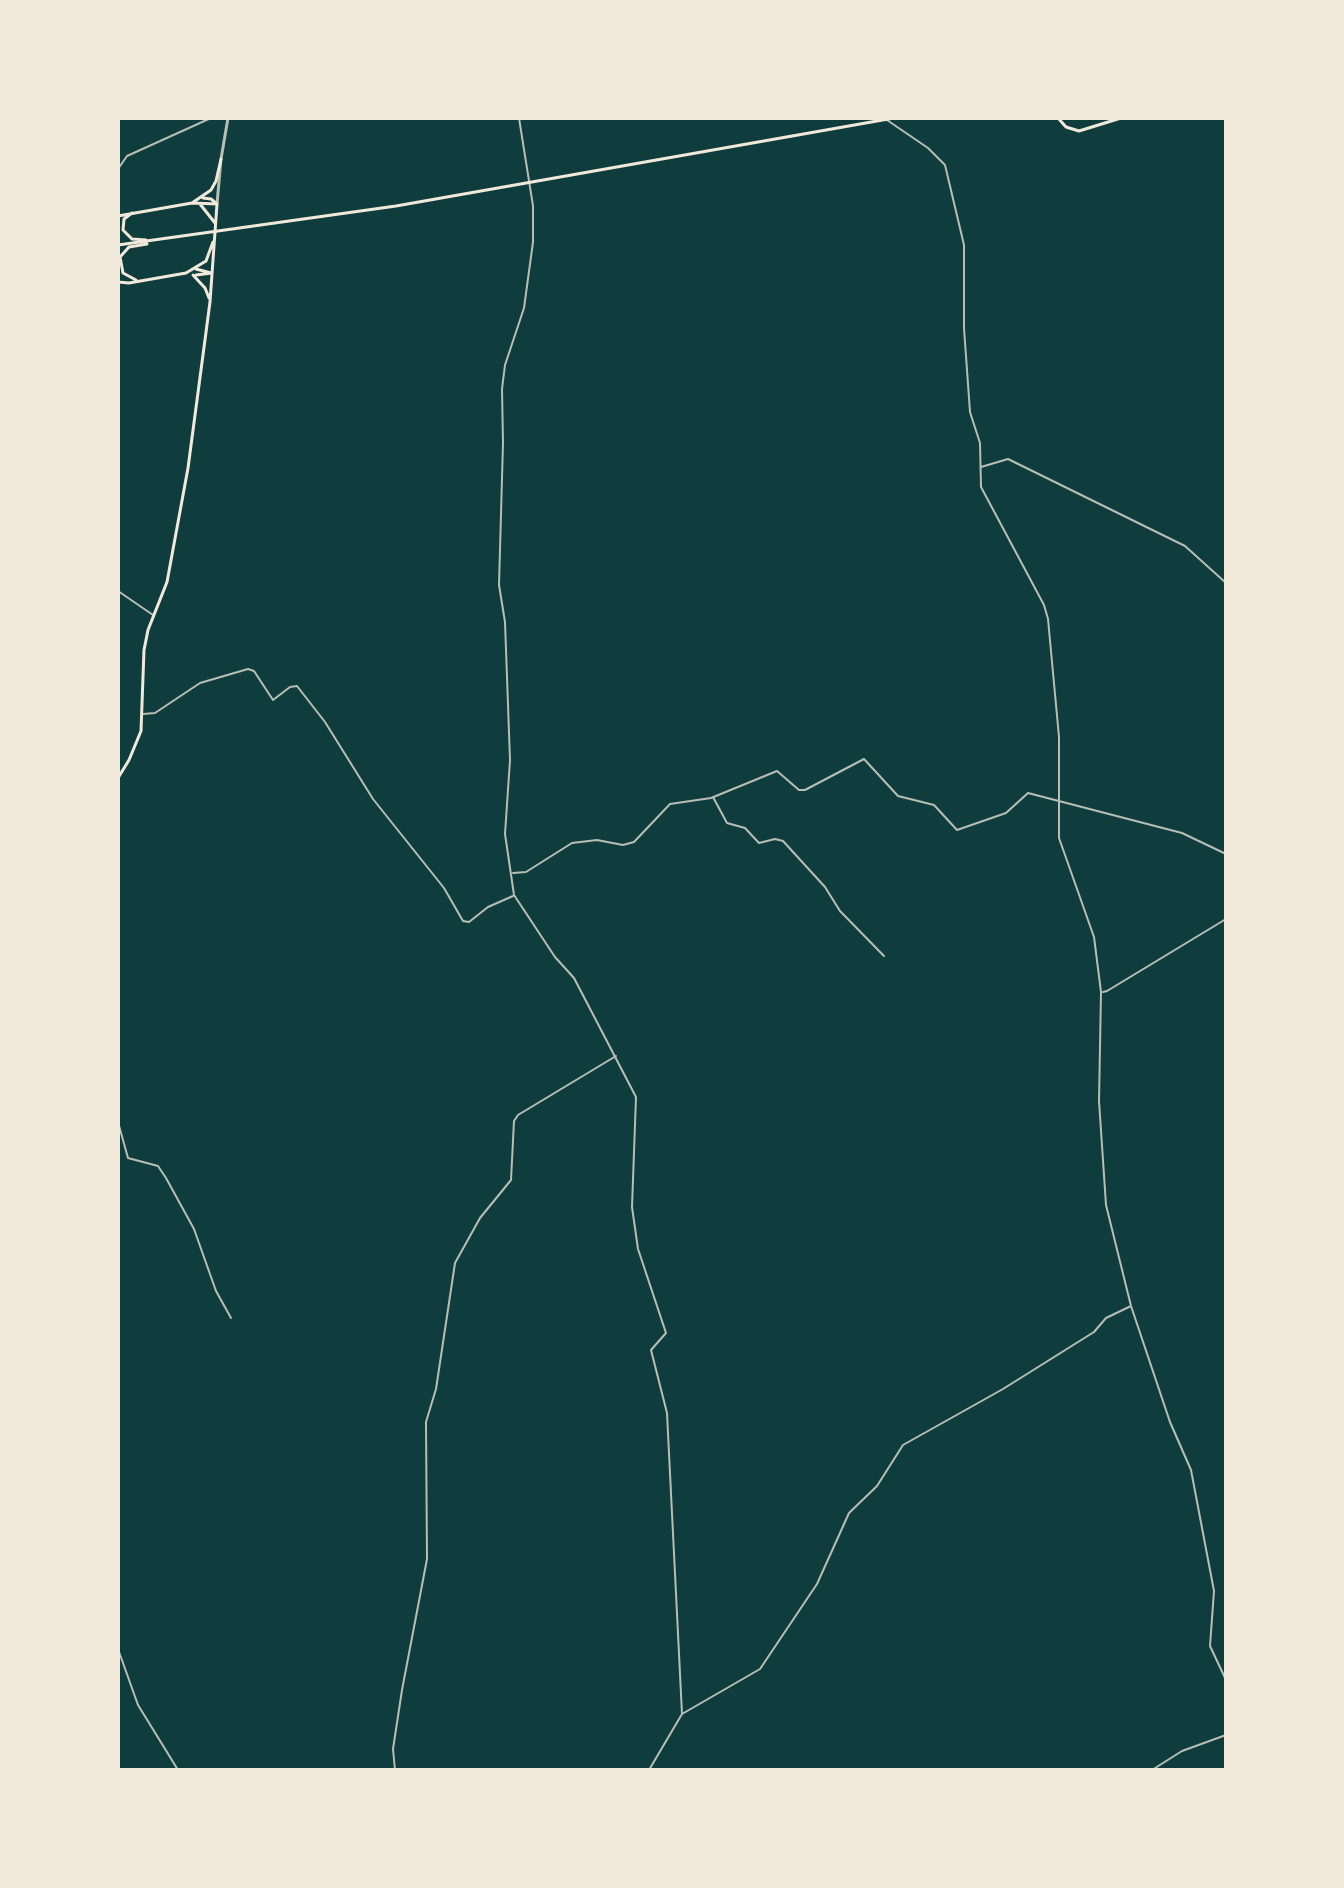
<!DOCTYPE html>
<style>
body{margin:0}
#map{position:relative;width:1344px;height:1888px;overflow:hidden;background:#0f3d3e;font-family:Lato,sans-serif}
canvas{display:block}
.frame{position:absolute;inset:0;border:120px solid #f1e9da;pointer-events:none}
</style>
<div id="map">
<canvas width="1344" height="1888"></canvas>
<div class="frame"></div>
</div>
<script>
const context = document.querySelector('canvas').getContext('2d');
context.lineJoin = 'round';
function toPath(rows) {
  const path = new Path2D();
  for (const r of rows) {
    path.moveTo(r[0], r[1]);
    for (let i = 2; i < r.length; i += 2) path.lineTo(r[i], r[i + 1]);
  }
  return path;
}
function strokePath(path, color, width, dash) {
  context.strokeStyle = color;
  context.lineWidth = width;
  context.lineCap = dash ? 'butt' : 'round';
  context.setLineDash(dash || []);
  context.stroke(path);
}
strokePath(toPath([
 [519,118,533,206,533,242,524,308,505,365,502,389,503,443,499,585,505,622,510,760,505,834,514,895,555,957,574,978,636,1097,632,1207,638,1249,666,1333,651,1350,667,1413,682,1714],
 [884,118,928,148,945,165,964,245,964,328,970,412,980,443,981,487,1044,605,1048,619,1059,737,1059,838,1094,937,1101,992,1099,1101,1106,1205,1131,1306,1170,1422,1191,1470,1214,1591,1210,1646,1226,1680],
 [118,169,127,156,211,118],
 [981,467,1008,459,1185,546,1226,583],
 [118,591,153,615],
 [143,714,155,713,200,683,248,669,254,671,273,700,290,687,297,686,325,722,373,799,444,888,463,921,469,922,488,907,513,896],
 [713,797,727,823,745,828,759,843,775,839,783,841,825,887,840,911,884,956],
 [513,873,526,872,572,843,597,840,623,845,634,842,670,804,711,798,777,771,799,790,805,790,864,759,898,796,934,805,957,830,1006,813,1028,793,1182,833,1226,854],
 [1103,992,1107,991,1226,919],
 [118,1122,128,1158,158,1166,166,1178,194,1229,216,1291,231,1318],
 [118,1649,138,1705,178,1770],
 [395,1770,393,1749,402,1690,427,1559,426,1422,436,1389,455,1263,480,1218,511,1180,514,1121,518,1115,616,1056],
 [649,1770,682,1714,760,1669,817,1584,849,1513,877,1486,903,1445,1003,1389,1094,1332,1106,1318,1131,1306],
 [1152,1770,1182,1751,1226,1735]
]), '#b8beb3', 2);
strokePath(toPath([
 [217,204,221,159,228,118]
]), '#b8beb3', 3);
strokePath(toPath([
 [1058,118,1066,127,1079,131,1121,118],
 [203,198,211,199,217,204],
 [192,203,211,190,216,181,221,159],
 [200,204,215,223],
 [132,213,124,219,123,230,132,239,146,240],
 [118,216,192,203,217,204],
 [118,245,396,206,894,118],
 [196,269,211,273],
 [193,275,205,288,209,298],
 [196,275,212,273],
 [136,280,123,273,120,257,129,247,147,244],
 [118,282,129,283,186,273,206,261,213,242],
 [118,778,129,760,141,731,144,650,148,630,167,582,188,468,210,302,217,204]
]), '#f1e9da', 3);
</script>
